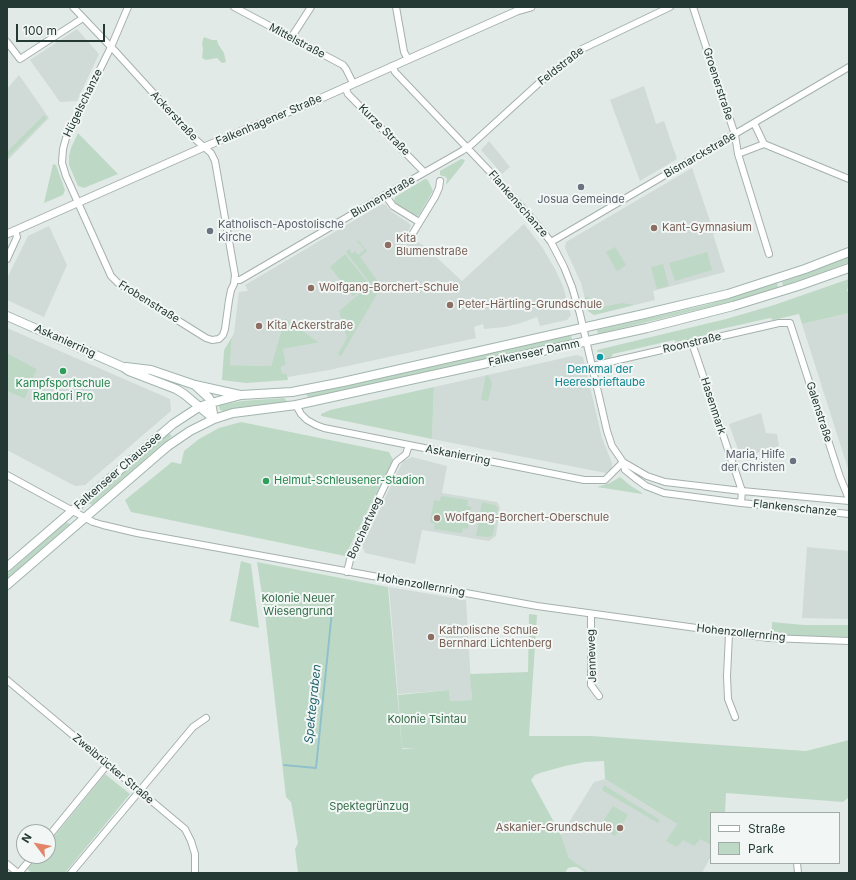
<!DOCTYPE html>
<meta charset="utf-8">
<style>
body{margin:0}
#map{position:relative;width:856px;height:880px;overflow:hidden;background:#e2eae7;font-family:Inter,sans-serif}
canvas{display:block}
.frame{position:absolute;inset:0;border:8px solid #243934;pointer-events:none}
.legend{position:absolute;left:710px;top:812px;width:130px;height:52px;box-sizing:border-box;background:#f2f7f5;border:1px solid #a0aba8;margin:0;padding:5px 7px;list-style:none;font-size:12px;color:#243934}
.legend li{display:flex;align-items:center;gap:8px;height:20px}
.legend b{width:20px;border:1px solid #a0aba8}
.north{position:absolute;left:16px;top:824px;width:40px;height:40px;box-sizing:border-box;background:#f2f7f5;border:1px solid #a0aba8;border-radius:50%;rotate:302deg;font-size:11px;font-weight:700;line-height:16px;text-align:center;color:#243934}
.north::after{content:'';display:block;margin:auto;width:14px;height:18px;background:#e28568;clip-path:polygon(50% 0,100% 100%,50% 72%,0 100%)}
.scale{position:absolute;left:16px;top:24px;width:89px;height:18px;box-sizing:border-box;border:2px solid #243934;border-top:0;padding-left:5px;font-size:12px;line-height:14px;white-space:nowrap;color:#243934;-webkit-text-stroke:3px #f2f7f5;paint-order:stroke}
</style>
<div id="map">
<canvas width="856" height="880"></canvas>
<div class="frame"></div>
<ul class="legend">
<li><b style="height:5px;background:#fff"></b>Straße</li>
<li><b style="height:11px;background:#bdd9c5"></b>Park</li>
</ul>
<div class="north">N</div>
<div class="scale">100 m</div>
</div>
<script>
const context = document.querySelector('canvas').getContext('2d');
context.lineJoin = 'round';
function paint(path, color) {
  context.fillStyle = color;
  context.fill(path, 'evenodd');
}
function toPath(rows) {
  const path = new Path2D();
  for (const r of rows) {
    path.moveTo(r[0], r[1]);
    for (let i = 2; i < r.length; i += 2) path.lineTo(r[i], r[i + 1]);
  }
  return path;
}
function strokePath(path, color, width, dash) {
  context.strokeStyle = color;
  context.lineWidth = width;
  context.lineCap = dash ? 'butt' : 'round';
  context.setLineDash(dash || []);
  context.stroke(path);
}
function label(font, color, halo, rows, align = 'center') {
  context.font = font + ' Inter,sans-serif';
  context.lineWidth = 4;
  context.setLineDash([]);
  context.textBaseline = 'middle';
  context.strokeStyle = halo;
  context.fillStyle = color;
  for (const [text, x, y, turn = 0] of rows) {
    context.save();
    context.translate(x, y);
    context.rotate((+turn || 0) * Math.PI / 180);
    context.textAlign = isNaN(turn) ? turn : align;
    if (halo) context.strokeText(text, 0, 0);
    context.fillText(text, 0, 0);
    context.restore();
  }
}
paint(toPath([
 [77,29,99,54,77,101,60,102,30,60],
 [19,75,49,118,7,161,7,89],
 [644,86,656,124,664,121,677,159,640,181,610,100],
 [489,141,510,167,502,174,481,150],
 [692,168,711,224,716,221,719,231,713,234,725,272,653,291,655,300,594,315,588,311,581,283,565,248,566,242],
 [382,204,386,205,392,212,409,223,411,226,406,235,424,246,462,281,524,224,542,247,555,269,563,286,571,315,567,320,540,326,537,317,521,323,505,327,484,329,483,324,474,327,476,338,329,370,288,377,287,374,282,373,281,366,286,364,283,349,317,343,317,341,285,318,271,366,230,365,232,337,234,333,239,292,248,291,245,285],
 [49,226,67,265,44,317,7,300,7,278,28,236],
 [849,313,849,472,802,324],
 [7,328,170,399,171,411,85,485,75,486,7,450,7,391,25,399,37,369,7,353],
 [577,355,583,357,602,438,612,463,612,468,606,473,432,439,434,387],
 [761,413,766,433,777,434,779,446,741,458,729,424],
 [412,457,447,466,442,493,497,502,500,507,496,536,489,541,422,530,415,564,365,553,362,545,403,461],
 [807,547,849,551,849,619,802,618],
 [389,587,466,600,472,700,450,701,449,690,398,694],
 [605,779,677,824,666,841,700,838,711,845,710,858,702,873,589,873,569,858,561,835,594,782]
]), '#d0dad6');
paint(toPath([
 [204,37,212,40,217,40,218,44,224,53,226,62,222,63,217,58,206,60,202,58,203,49,202,43],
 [44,115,47,118,7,158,7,152],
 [78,133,118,174,84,188,78,186,69,165,69,156,71,148],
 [461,159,465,160,463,164,446,185,447,179,446,177,440,175,440,171],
 [53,164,56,165,65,190,63,195,44,203],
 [425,179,428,180,433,191,419,215,417,216,399,207,394,201,395,197],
 [358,240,367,251,360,257,379,283,347,338,339,311,371,284,346,252,349,249,352,254,355,251,358,255,365,250,357,241],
 [615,247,626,265,617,271,606,252],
 [707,252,712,270,675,281,669,263],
 [345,254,369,284,353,296,330,267],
 [849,256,849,262,842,265,783,286,782,282,818,269],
 [663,264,669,286,657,289,651,267],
 [849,279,849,288,847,289,849,297,849,313,802,324,799,314,773,320,770,318,708,332,704,338,680,344,674,340,613,354,609,361,600,363,597,350,726,319,774,305],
 [777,283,778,288,738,300,598,334,597,330,706,305],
 [378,285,381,287,341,356,338,354],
 [587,296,589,298,592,309,622,303,634,305,594,315,588,311,585,298],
 [285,318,317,341,317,343,283,349,286,364,281,367,282,373,287,374,288,380,246,383,222,380,224,350,232,337,230,365,271,366],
 [571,335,572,340,309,399,306,394],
 [7,353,37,369,25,399,7,391],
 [486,375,490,378,492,384,488,401,481,400],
 [434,387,432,439,321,416,321,414,330,410],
 [284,398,287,401,286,402,244,407,223,411,220,410,219,407,220,405,242,401],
 [241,422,389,452,393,460,345,556,131,512,125,500,172,462,181,464,184,451,199,439,219,428],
 [169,433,172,436,92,505,88,503],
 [620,477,631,486,642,493,642,494,597,487,610,483],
 [441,496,468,500,467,506,471,507,468,529,463,528,462,533,434,529,435,524,430,522,434,500,440,501],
 [482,502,495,505,498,508,493,533,492,536,488,537,476,536],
 [66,522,70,524,7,579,7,574],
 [241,561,251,564,259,628,230,621],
 [257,562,388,587,402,749,416,748,402,748,398,695,449,690,450,701,472,700,470,674,528,672,529,614,537,615,529,736,591,736,806,751,849,740,849,797,843,802,726,793,725,813,711,813,711,845,700,839,694,846,683,840,677,847,666,841,677,824,605,779,604,761,585,762,565,766,540,773,535,775,531,780,561,835,569,858,587,871,586,873,577,867,573,867,568,868,565,873,298,873,295,849,298,843,291,802,286,797,265,614],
 [772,622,804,625,849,625,849,637,772,635],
 [105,774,130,794,65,873,32,873,27,869,38,856,48,856,48,844],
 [604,785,660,820,658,823,602,790],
 [613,806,628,815,615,836,600,826]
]), '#bdd9c5');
strokePath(toPath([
 [284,765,316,768,332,611]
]), '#90c1ca', 2);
const minor = toPath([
 [73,7,111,47,115,51,196,140,211,153,215,161,235,275,234,284,231,290,229,300,225,329,223,335,219,339,212,340,206,338,118,283,111,276,66,176,62,163,63,149,66,138,111,47,128,7],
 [234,7,343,65,346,69,353,83],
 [396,7,404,52,408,59],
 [693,7,735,135,738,154,769,254],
 [291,38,311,7],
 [7,42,20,59,83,18],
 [392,66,395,72,494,176,540,228,551,242,564,267,572,287,580,314,607,431,612,446,623,462,647,476,665,482,742,491,849,501],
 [345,87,348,94,424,172],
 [754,123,764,144,849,179],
 [738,154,764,144],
 [385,195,393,206,419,222],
 [410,238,435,197,439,188,440,181],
 [551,242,849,67],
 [7,259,17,237,15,230],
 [235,280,240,280,385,195,462,151,472,144,539,83,582,49,670,7],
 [692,343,742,491,741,503],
 [592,366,779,323,790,323,840,477,849,499],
 [296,405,301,414,307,420,316,425,324,428,584,480,605,480,623,462],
 [623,462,625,470,635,478,646,486,664,493,741,503,849,514],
 [7,475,93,522,103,525,137,533,537,606,769,638,849,641],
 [347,572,351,556,396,462,406,454,409,445],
 [591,614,591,685,599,696],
 [729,634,727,676,728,699,735,717],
 [7,680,185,829,191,841,195,854,195,873],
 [48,837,107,765],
 [797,863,798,873],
 [7,864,18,873],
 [19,873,33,856],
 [71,873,193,727,206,718]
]);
const tertiary = toPath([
 [7,234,204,147,317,100,517,11,531,7]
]);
const secondary = toPath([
 [7,316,123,367,129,371,176,389,184,394,214,419],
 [126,367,151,370,195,385,240,395],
 [196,386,209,398,211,403,214,419],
 [7,567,173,424,199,407,211,403,241,395,292,392,343,382,644,314,728,294,805,269,849,252],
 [7,585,168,446,190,431,214,419,233,413,296,405,647,328,733,306,798,286,849,268]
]);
strokePath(minor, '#a5b1ae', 8);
strokePath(tertiary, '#a5b1ae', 9);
strokePath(secondary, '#a2b5ae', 10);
strokePath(minor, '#fff', 6);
strokePath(tertiary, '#fff', 7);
strokePath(secondary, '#fff', 8);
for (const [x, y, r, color] of [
 [581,187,4,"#6b7280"],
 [654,228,4,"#8d6e63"],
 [210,231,4,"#6b7280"],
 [388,245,4,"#8d6e63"],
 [311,288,4,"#8d6e63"],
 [450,305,4,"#8d6e63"],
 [259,326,4,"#8d6e63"],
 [600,357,4,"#0f9aa8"],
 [63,371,4,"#2e9e5b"],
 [793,461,4,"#6b7280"],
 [266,481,4,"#2e9e5b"],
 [437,518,4,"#8d6e63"],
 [431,637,4,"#8d6e63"],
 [620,828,4,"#8d6e63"]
]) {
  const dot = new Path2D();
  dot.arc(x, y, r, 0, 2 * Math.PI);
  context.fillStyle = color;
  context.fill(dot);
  strokePath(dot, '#f2f7f5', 1.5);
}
label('11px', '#243934', '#f2f7f5', [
 ["Mittelstraße",297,41,28],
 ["Feldstraße",561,66,-38],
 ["Groenerstraße",718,84,72],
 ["Hügelschanze",83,103,-64],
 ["Ackerstraße",174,116,47],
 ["Falkenhagener Straße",269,120,-23],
 ["Kurze Straße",384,130,45],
 ["Bismarckstraße",700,155,-30],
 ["Blumenstraße",383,197,-30],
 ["Flankenschanze",518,204,49],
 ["Frobenstraße",149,302,32],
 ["Askanierring",65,341,24],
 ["Roonstraße",692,343,-13],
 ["Falkenseer Damm",534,353,-12],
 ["Hasenmark",713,406,72],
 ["Galenstraße",819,412,72],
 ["Askanierring",458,455,11],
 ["Falkenseer Chaussee",118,471,-41],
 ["Flankenschanze",795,508,6],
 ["Borchertweg",365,528,-65],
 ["Hohenzollernring",421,585,10],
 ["Hohenzollernring",741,633,6],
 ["Jenneweg",592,656,-92],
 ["Zweibrücker Straße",113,769,40]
]);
label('11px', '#5b616d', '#f2f7f5', [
 ["Josua Gemeinde",581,200],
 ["Katholisch-Apostolische",218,225,"left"],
 ["Kirche",218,238,"left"],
 ["Maria, Hilfe",785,455,"right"],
 ["der Christen",785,468,"right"]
]);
label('11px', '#785e54', '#f2f7f5', [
 ["Kant-Gymnasium",662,228],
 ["Kita",396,239],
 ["Blumenstraße",396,252],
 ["Wolfgang-Borchert-Schule",319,288],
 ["Peter-Härtling-Grundschule",458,305],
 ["Kita Ackerstraße",267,326],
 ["Wolfgang-Borchert-Oberschule",445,518],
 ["Katholische Schule",439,631],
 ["Bernhard Lichtenberg",439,644],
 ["Askanier-Grundschule",612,828,"right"]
], 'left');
label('11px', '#0d838f', '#f2f7f5', [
 ["Denkmal der",600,370],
 ["Heeresbrieftaube",600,383]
]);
label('11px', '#27864d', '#f2f7f5', [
 ["Kampfsportschule",63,384],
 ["Randori Pro",63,397],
 ["Helmut-Schleusener-Stadion",274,481,"left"]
]);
label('11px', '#336c48', '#f2f7f5', [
 ["Kolonie Neuer",298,599],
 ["Wiesengrund",298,612],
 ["Kolonie Tsintau",427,720],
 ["Spektegrünzug",369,807]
]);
label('italic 12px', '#25636f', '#f2f7f5', [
 ["Spektegraben",313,704,-84]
]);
</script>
